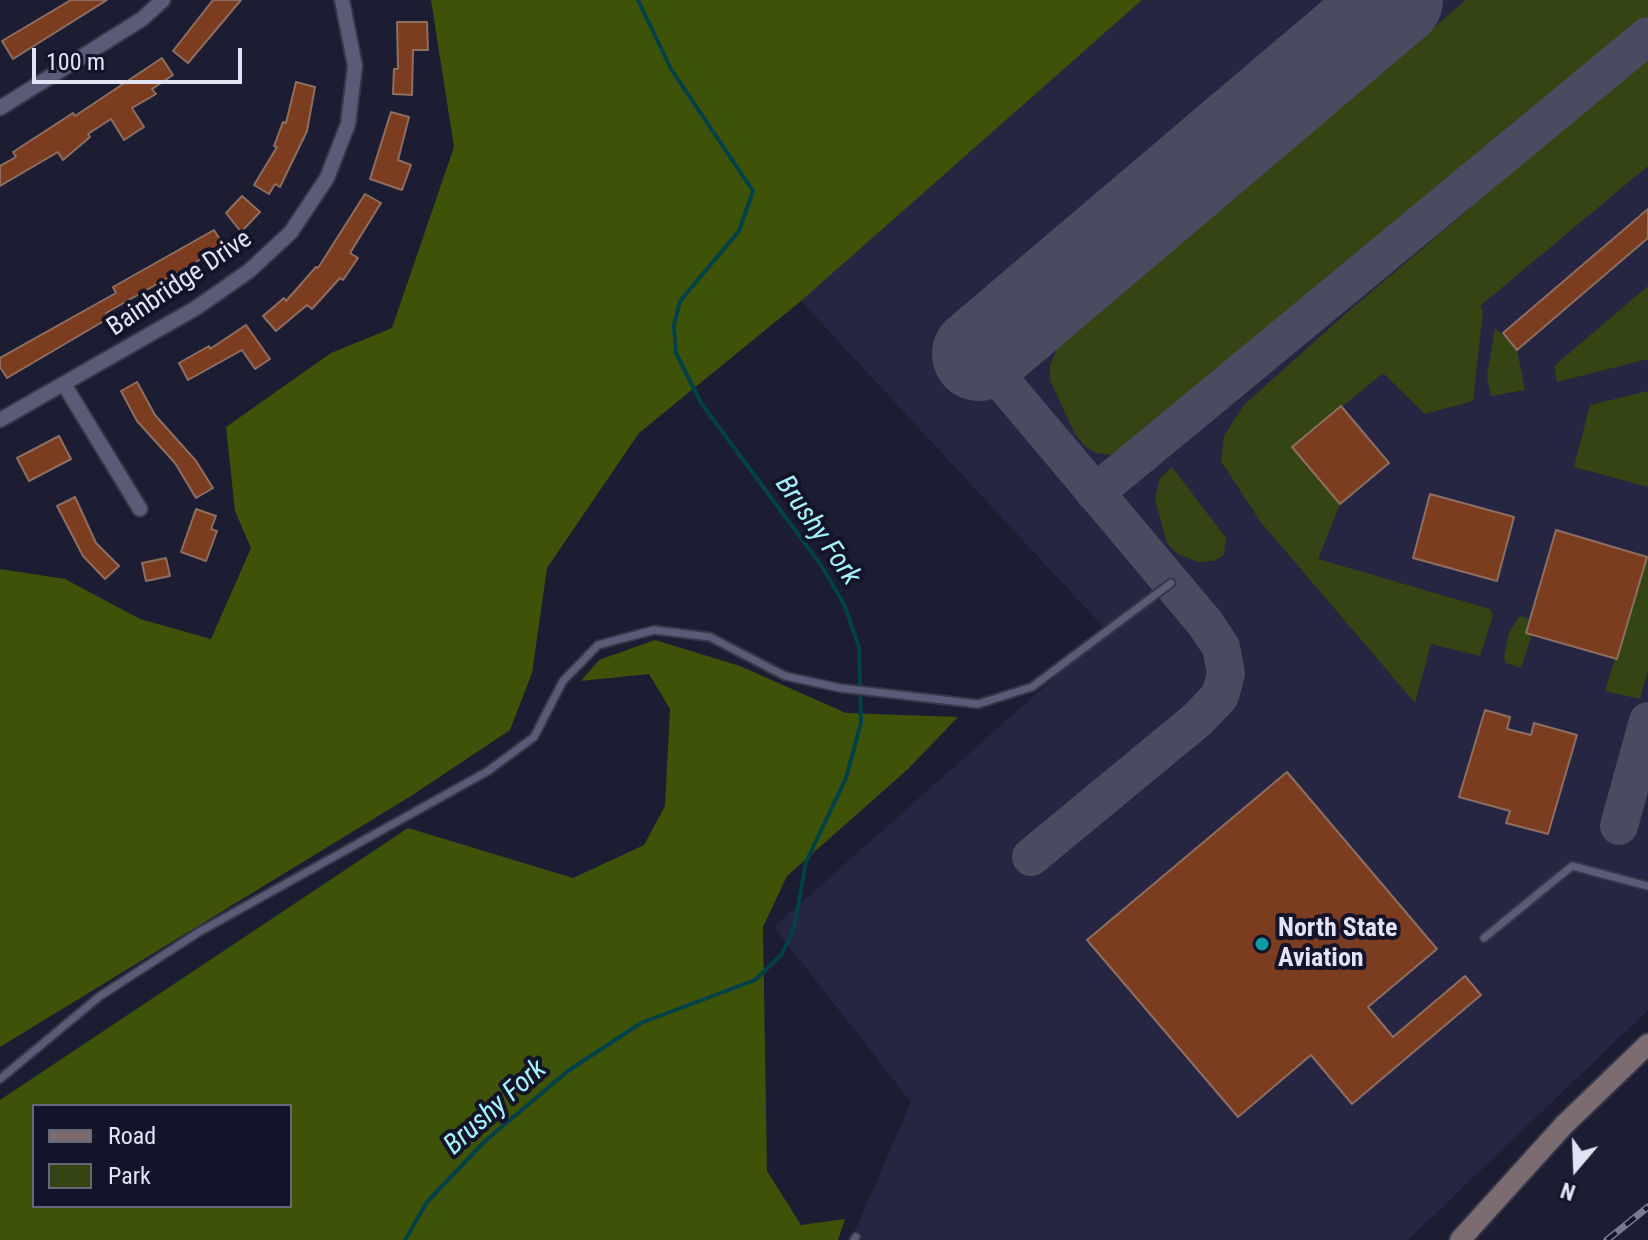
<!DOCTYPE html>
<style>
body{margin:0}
#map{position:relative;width:1648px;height:1240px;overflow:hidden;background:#1c1c33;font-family:"Roboto Condensed",sans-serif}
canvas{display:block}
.legend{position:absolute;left:32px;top:1104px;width:260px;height:104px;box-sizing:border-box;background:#131329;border:2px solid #66677a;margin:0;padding:10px 14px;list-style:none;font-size:24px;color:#e2e4f4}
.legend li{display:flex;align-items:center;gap:16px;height:40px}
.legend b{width:40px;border:2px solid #66677a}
.north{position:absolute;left:1536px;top:1128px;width:80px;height:80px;-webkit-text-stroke:6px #131329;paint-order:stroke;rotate:199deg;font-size:22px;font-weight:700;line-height:32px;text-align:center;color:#e2e4f4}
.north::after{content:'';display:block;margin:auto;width:28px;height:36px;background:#e2e4f4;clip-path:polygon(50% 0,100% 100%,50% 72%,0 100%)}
.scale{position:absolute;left:32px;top:48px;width:210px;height:36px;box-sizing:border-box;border:4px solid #e2e4f4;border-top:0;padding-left:10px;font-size:24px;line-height:28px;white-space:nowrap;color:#e2e4f4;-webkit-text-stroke:6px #131329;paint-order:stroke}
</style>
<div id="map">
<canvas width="1648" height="1240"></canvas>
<ul class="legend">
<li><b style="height:10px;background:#7c6c71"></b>Road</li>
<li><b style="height:22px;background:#344412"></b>Park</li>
</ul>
<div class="north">N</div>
<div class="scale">100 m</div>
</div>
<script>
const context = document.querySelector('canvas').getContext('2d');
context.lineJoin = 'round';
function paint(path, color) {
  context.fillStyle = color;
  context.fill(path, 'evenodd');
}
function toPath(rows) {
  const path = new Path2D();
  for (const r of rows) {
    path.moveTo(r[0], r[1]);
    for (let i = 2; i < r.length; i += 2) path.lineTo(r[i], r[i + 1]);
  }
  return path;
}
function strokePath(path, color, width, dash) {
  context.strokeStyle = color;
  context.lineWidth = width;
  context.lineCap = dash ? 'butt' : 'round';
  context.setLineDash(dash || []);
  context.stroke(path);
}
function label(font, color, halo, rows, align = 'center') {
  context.font = font + ' "Roboto Condensed",sans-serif';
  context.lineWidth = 8;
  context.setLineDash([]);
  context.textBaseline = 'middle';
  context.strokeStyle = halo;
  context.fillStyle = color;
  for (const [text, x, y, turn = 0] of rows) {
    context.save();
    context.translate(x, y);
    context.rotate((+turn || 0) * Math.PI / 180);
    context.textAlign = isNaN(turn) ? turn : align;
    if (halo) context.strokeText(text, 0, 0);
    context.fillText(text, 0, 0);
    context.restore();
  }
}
paint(toPath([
 [1142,0,1648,0,1648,1010,1408,1240,851,1240,911,1102,774,927,1107,631,801,301]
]), '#262643');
paint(toPath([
 [1466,0,1648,0,1648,16,1144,439,1113,455,1096,453,1086,447,1075,434,1050,380,1050,365,1058,347],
 [1648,57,1648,166,1480,306,1483,311,1473,401,1425,414,1383,373,1293,447,1340,504,1318,559,1459,600,1490,609,1493,615,1480,656,1431,644,1415,703,1260,521,1221,461,1224,436,1244,405,1343,316],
 [1648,286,1648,359,1557,382,1554,366],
 [1495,328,1517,350,1525,390,1491,396,1487,376],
 [1648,391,1648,487,1574,467,1590,405],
 [1172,467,1226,538,1224,555,1214,561,1198,562,1178,554,1167,543,1155,499,1160,478],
 [1648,553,1648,671,1640,699,1605,691],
 [1520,616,1530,619,1532,634,1521,668,1506,663,1504,658,1509,632]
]), '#344412');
paint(toPath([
 [431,0,1142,0,801,301,639,433,547,568,532,673,510,730,411,796,0,1047,0,569,65,579,140,619,211,639,251,548,235,511,226,427,331,353,392,328,454,147],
 [655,640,740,666,846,713,958,717,908,769,787,876,763,927,767,1171,801,1225,845,1219,838,1240,0,1240,0,1100,408,828,573,878,644,845,665,806,670,709,649,674,581,681,599,660],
 [290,1106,290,1206,34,1206,34,1106]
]), '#3e5308');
strokePath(toPath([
 [405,1240,427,1202,485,1141,568,1071,641,1023,755,980,782,954,794,928,806,862,846,778,861,723,859,647,844,604,821,565,701,403,676,353,674,326,680,301,739,231,753,191,671,69,638,0]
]), '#004248', 4);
strokePath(toPath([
 [979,354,1205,623,1221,647,1226,673,1220,696,1198,719,1031,857],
 [1095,493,1648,36],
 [1619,826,1648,721]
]), '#4a4b60', 38);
strokePath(toPath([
 [979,354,1396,0]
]), '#4a4b60', 94);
const building = toPath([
 [71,0,107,0,13,59,2,41,71,0],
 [213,0,241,0,188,63,173,51,213,0],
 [397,22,427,22,428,50,413,50,412,95,393,94,394,69,398,69,397,22],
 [162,58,173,75,152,89,156,94,132,108,144,127,124,140,111,119,88,134,90,137,63,160,58,152,0,186,0,166,16,157,13,152,73,113,75,116,162,58],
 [296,82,315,87,307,131,280,187,275,184,269,194,254,185,277,147,274,146,283,122,286,123,296,82],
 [391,112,409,117,398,160,411,165,402,190,370,179,391,112],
 [365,194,381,203,350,253,358,258,343,280,340,278,312,309,307,305,276,331,263,316,284,298,286,301,316,267,318,268,365,194],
 [242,196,260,212,241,232,226,213,242,196],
 [1648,209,1648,238,1517,350,1503,333,1648,209],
 [214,230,224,246,106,313,109,318,7,378,0,367,0,358,116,293,113,287,214,230],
 [246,325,270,359,255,369,242,350,188,380,179,363,209,346,210,349,246,325],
 [137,382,155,415,196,461,213,488,196,498,175,463,137,421,121,391,137,382],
 [1341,406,1389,463,1340,504,1292,447,1341,406],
 [59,436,71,459,29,481,17,458,59,436],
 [1430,494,1514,517,1497,581,1413,558,1430,494],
 [75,497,96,543,119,566,105,579,83,556,57,506,75,497],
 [196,509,216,516,211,529,217,531,206,561,181,552,196,509],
 [1556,530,1647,557,1617,659,1526,633,1556,530],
 [166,558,170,576,146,581,142,563,166,558],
 [1485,710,1510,717,1507,729,1531,735,1534,723,1577,735,1548,834,1506,823,1510,811,1459,797,1485,710],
 [1287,772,1437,949,1368,1007,1393,1037,1465,976,1481,995,1352,1104,1311,1055,1238,1117,1087,940,1287,772]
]);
paint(building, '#7c3c1f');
strokePath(building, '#8d6e61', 2);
const lane = toPath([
 [1484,938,1572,866,1648,886],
 [0,1079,100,996,199,932,488,771,534,737,563,681,598,645,654,630,710,637,785,676,840,688,978,704,1032,687,1171,583],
 [854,1240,856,1237]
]);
const street = toPath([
 [0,108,142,19,163,0],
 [65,386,140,509],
 [0,420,196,308,249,271,291,232,327,178,348,124,355,66,342,0]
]);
const secondary = toPath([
 [1460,1240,1564,1125,1648,1044]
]);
strokePath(lane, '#37374a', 11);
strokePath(street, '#37374a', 18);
strokePath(secondary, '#37374a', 24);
strokePath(lane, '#5a5c77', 7);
strokePath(street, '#5a5c77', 14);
strokePath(secondary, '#7c6c71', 20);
const rail = toPath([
 [1607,1240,1648,1207]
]);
strokePath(rail, '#797a8e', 7);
strokePath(rail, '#131329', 4, [12]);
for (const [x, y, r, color] of [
 [1262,944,8,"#0f9aa8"]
]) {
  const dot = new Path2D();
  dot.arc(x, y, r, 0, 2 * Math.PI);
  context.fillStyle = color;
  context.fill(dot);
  strokePath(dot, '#131329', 3);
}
label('26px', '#e2e4f4', '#131329', [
 ["Bainbridge Drive",180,284,-34]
]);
label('bold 26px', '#e2e4f4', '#131329', [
 ["North State",1278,929],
 ["Aviation",1278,959]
], 'left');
label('italic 28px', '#a5f3fa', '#131329', [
 ["Brushy Fork",817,531,55],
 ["Brushy Fork",496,1108,-42]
]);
</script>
